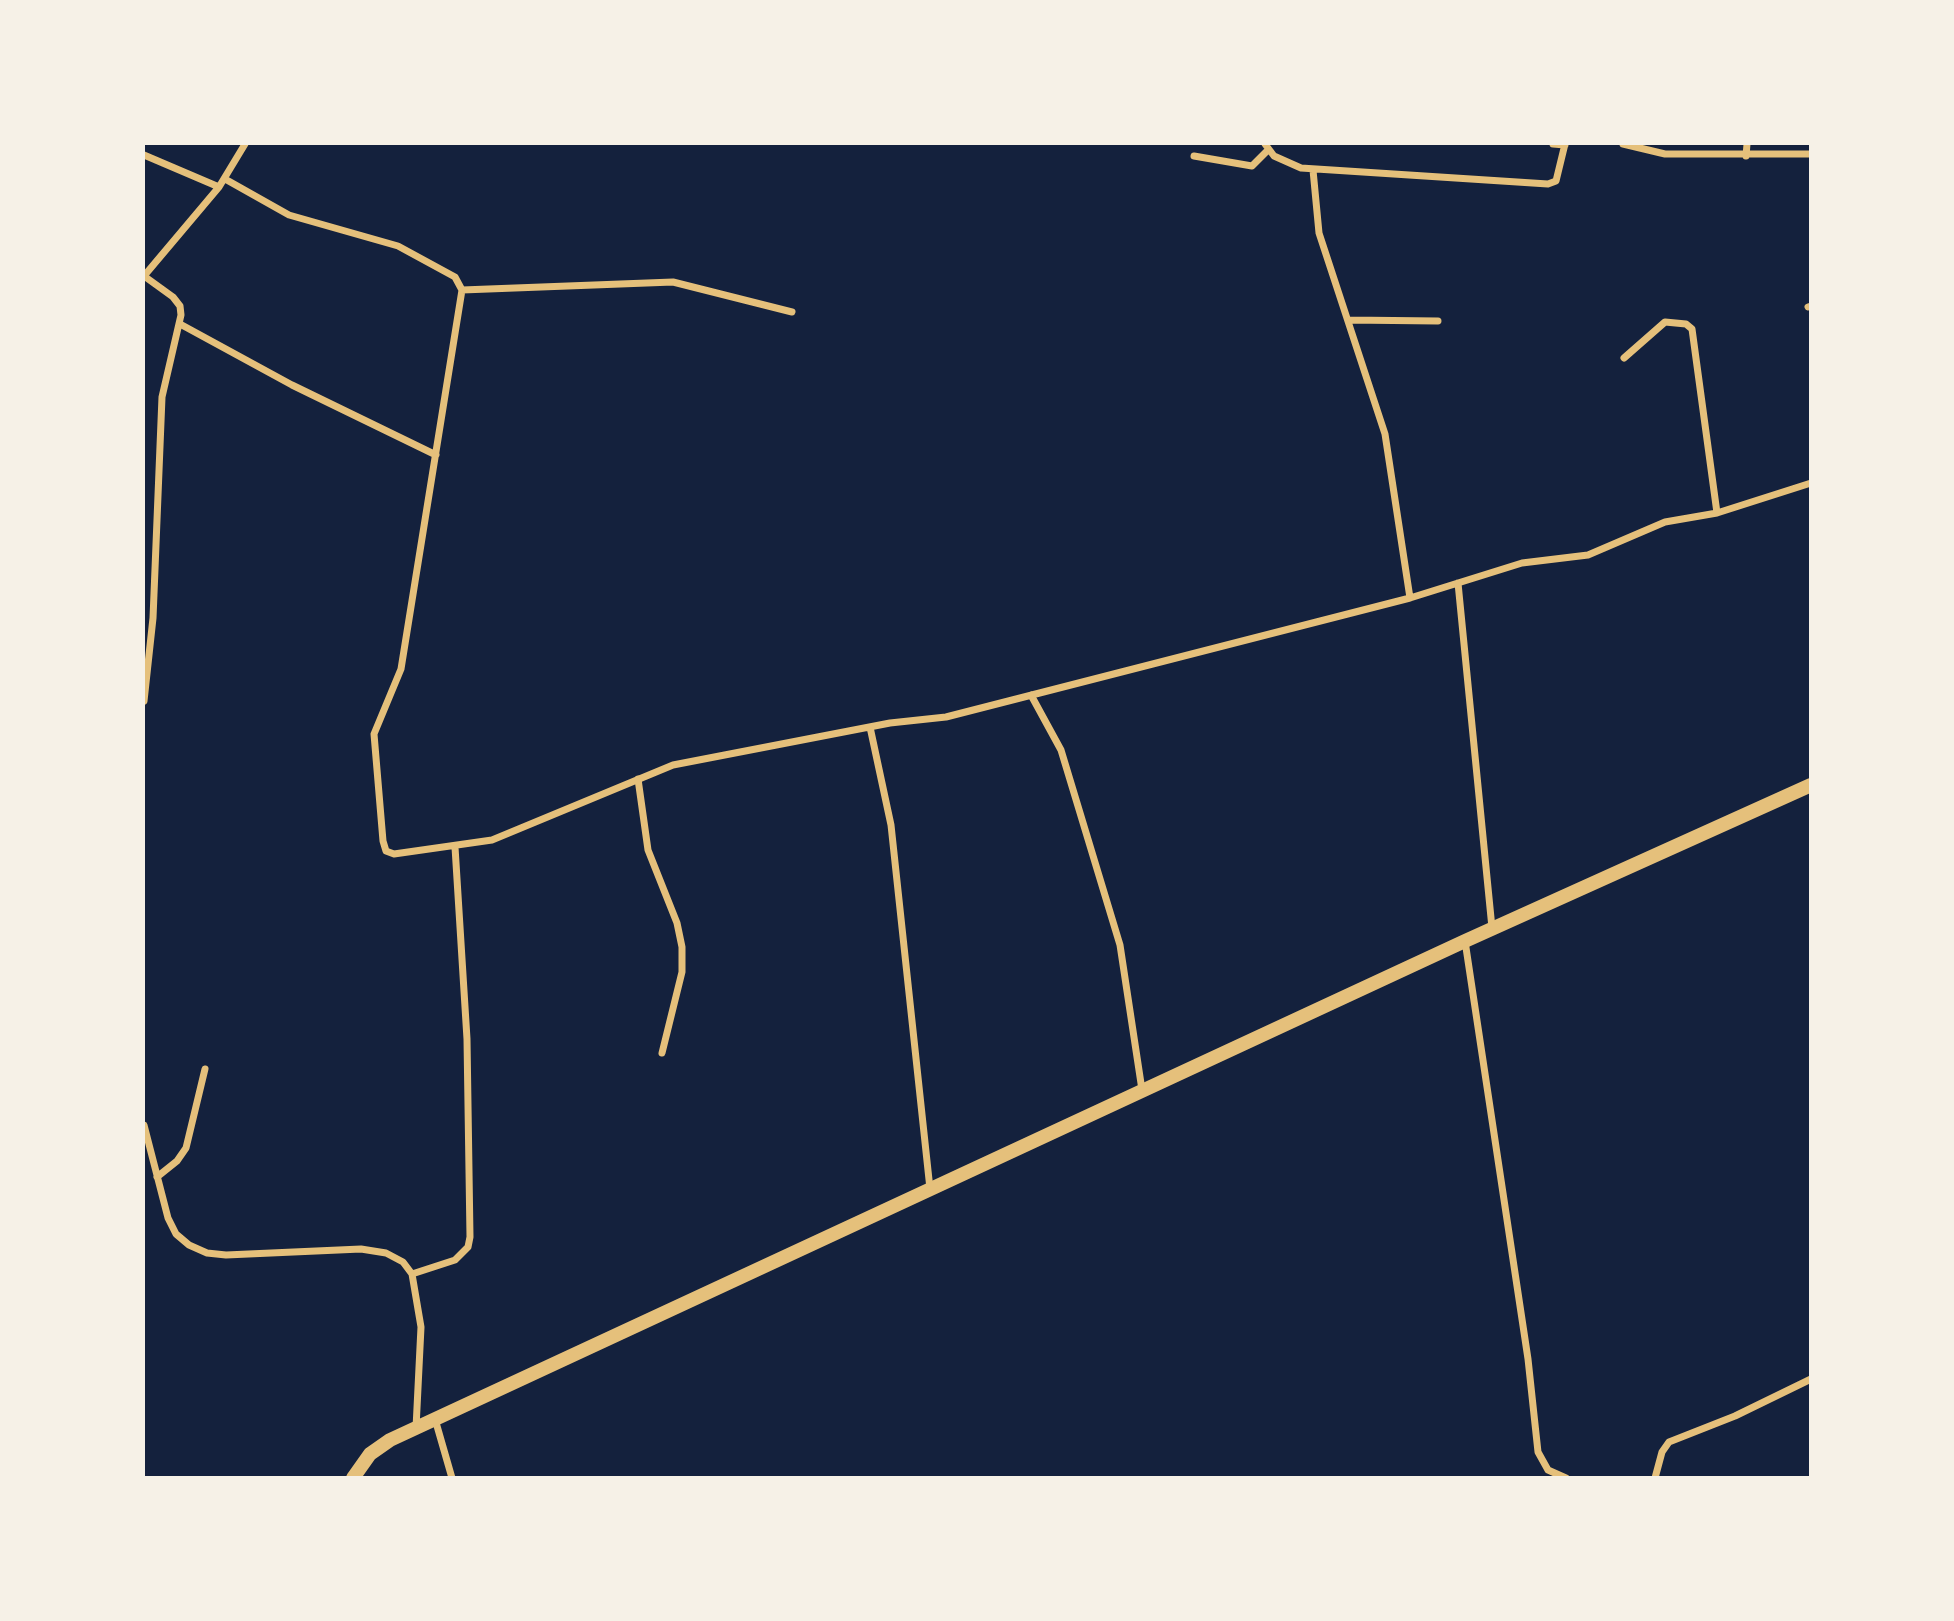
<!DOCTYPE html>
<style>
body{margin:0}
#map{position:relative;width:1954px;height:1621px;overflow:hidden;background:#14213d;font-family:"Playfair Display",serif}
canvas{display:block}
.frame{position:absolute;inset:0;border:145px solid #f6f1e7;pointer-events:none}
</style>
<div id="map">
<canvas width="1954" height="1621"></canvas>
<div class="frame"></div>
</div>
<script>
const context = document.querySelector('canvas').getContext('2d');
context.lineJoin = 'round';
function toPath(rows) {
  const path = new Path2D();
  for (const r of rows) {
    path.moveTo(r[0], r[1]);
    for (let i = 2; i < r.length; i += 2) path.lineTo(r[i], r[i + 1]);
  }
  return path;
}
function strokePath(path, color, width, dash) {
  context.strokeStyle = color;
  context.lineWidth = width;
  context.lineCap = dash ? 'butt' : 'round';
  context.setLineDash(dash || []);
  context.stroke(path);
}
strokePath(toPath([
 [1265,144,1274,156,1301,168,1548,184,1556,181,1565,144],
 [1553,144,1565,145],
 [1623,144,1665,154,1811,154],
 [144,155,219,187],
 [1194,156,1252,166,1268,150],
 [1746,156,1747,144],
 [1313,170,1319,233,1385,434,1410,598],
 [225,179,289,215,398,246,455,277,462,290,401,669,374,734,383,841,386,851,394,854,492,840,673,765,890,723,946,717,1410,598,1522,563,1588,555,1665,522,1717,513,1811,483],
 [144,276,173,297,180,306,181,315,162,397,153,618,144,701],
 [144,276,219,187,245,144],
 [462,290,673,282,792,312],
 [1808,307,1811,306],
 [1348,320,1438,321],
 [180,324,292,385,436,455],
 [1624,358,1665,322,1686,324,1692,329,1717,513],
 [1458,583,1492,928],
 [1031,695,1061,750,1120,945,1142,1090],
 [870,727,891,825,930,1189],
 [638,779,648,850,677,923,682,947,682,972,662,1053],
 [1465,941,1528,1359,1538,1452,1548,1470,1566,1478],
 [144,1125,168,1218,176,1234,189,1245,207,1253,226,1255,361,1249,386,1253,403,1262,412,1274,421,1327,416,1428],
 [157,1177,177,1161,186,1148,205,1069],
 [412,1274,455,1260,468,1247,470,1237,467,1039,455,847],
 [435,1419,452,1478],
 [1655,1478,1662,1452,1669,1442,1735,1416,1811,1379]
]), '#e5c07b', 7);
strokePath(toPath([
 [353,1478,370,1454,390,1440,1465,941,1811,785]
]), '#e5c07b', 14);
</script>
